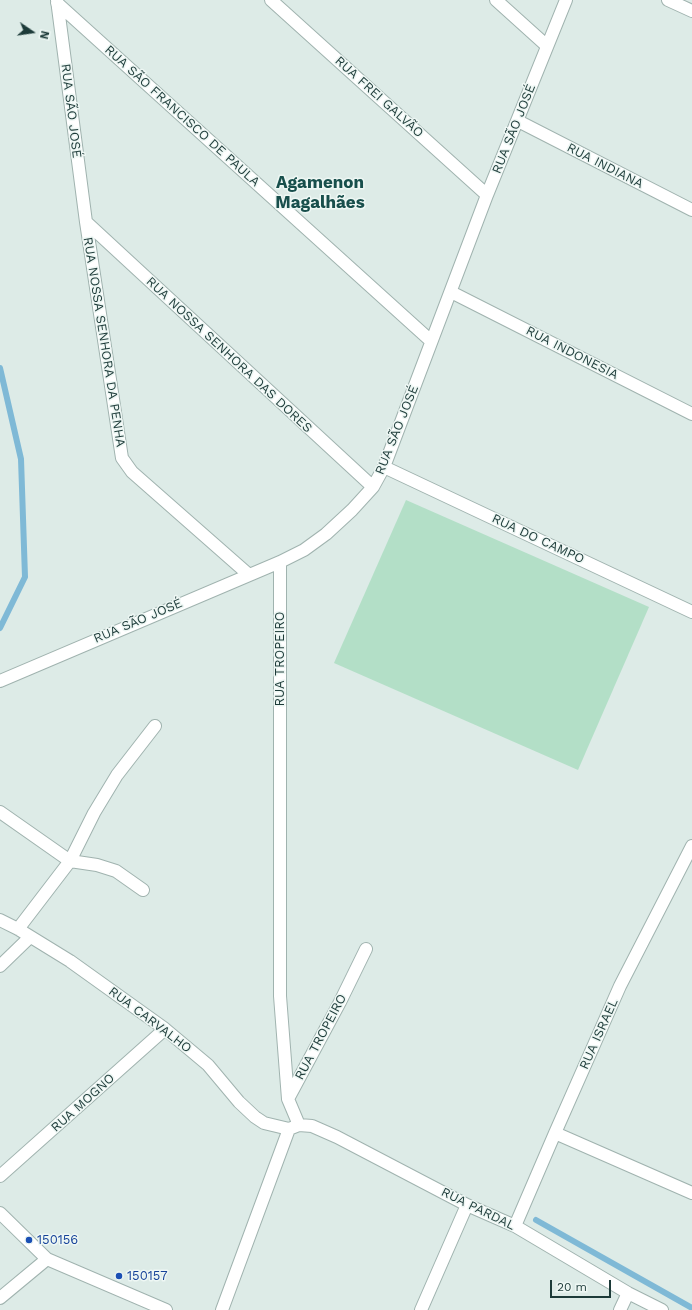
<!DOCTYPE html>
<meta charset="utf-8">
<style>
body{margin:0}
#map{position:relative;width:692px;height:1310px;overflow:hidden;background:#ddebe7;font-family:"Work Sans",sans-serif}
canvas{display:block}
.north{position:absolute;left:12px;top:12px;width:40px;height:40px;-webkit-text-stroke:3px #eef7f4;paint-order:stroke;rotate:103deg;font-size:11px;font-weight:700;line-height:16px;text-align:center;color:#1d3b39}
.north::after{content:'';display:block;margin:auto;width:14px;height:18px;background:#1d3b39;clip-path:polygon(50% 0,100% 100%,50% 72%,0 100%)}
.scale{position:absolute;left:550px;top:1280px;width:61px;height:18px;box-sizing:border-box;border:2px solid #1d3b39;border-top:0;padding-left:5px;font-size:12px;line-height:14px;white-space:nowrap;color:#1d3b39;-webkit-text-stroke:3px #eef7f4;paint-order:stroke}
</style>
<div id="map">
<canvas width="692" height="1310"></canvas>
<div class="north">N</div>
<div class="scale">20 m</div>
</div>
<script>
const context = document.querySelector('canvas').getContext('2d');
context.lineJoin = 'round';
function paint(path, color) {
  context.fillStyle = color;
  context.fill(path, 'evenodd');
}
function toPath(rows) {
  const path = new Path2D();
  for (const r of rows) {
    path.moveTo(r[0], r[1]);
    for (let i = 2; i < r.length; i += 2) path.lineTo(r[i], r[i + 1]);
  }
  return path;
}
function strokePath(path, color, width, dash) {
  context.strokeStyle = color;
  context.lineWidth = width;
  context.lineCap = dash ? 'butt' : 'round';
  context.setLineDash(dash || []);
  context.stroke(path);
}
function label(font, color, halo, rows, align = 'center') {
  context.font = font + ' "Work Sans",sans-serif';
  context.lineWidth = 3;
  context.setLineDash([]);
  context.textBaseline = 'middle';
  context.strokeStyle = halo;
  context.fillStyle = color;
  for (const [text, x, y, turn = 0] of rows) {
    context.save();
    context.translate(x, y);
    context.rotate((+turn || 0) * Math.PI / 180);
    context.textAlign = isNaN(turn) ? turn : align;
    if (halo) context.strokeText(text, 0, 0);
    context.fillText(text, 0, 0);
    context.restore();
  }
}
paint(toPath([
 [406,500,649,607,578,770,334,663]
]), '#b3dfc7');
strokePath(toPath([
 [0,368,21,459,25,577,0,628],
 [536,1220,692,1308]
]), '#7fb9d6', 6);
const minor = toPath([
 [57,0,86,222,122,458,132,472,248,574],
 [271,0,487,195],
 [496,0,547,46],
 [668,0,692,11],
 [57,3,431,341],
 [518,121,692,210],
 [86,222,373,487],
 [451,292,692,414],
 [384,467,692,612],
 [280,562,280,996,288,1099],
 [0,681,280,562,304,550,326,534,352,510,373,487,384,467,487,195,566,0],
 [0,812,70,861,18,929],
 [143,890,116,871,97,865,70,861,94,813,117,775,155,726],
 [0,920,18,929,70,961,165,1029,208,1065,239,1102,255,1117,264,1123,289,1129],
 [0,966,30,937],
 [299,1125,288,1099,340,1002,366,949],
 [289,1129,299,1125,312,1126,337,1137,467,1205,515,1226,628,1293,662,1310],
 [555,1133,692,1193],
 [0,1176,165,1029],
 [0,1213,47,1259,166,1310],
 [515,1226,555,1133,620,986,692,846],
 [0,1298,47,1259],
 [222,1310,289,1129],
 [421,1310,467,1205],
 [620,1310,628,1293]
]);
strokePath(minor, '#a0b3af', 14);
strokePath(minor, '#fff', 12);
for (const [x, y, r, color] of [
 [29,1240,4,"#1a4fb4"],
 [119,1276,4,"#1a4fb4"]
]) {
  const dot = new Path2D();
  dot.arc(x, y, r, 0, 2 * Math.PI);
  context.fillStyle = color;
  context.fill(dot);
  strokePath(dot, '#eef7f4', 1.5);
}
label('13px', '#1d3b39', '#eef7f4', [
 ["RUA FREI GALVÃO",379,97,42],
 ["RUA SÃO JOSÉ",71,111,83],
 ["RUA SÃO FRANCISCO DE PAULA",182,116,42],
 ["RUA SÃO JOSÉ",514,129,-68],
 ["RUA INDIANA",605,166,27],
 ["RUA NOSSA SENHORA DA PENHA",104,342,81],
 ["RUA INDONESIA",572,353,27],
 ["RUA NOSSA SENHORA DAS DORES",229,355,43],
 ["RUA SÃO JOSÉ",397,430,-68],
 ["RUA DO CAMPO",538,539,25],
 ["RUA SÃO JOSÉ",138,621,-23],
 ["RUA TROPEIRO",280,659,-90],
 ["RUA CARVALHO",150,1020,37],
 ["RUA ISRAEL",599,1034,-66],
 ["RUA TROPEIRO",321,1037,-62],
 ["RUA MOGNO",83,1103,-42],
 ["RUA PARDAL",478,1209,26]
]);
label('13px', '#164399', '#eef7f4', [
 ["150156",37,1240],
 ["150157",127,1276]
], 'left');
label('bold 17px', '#184f4c', '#eef7f4', [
 ["Agamenon",320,183],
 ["Magalhães",320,203]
]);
</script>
